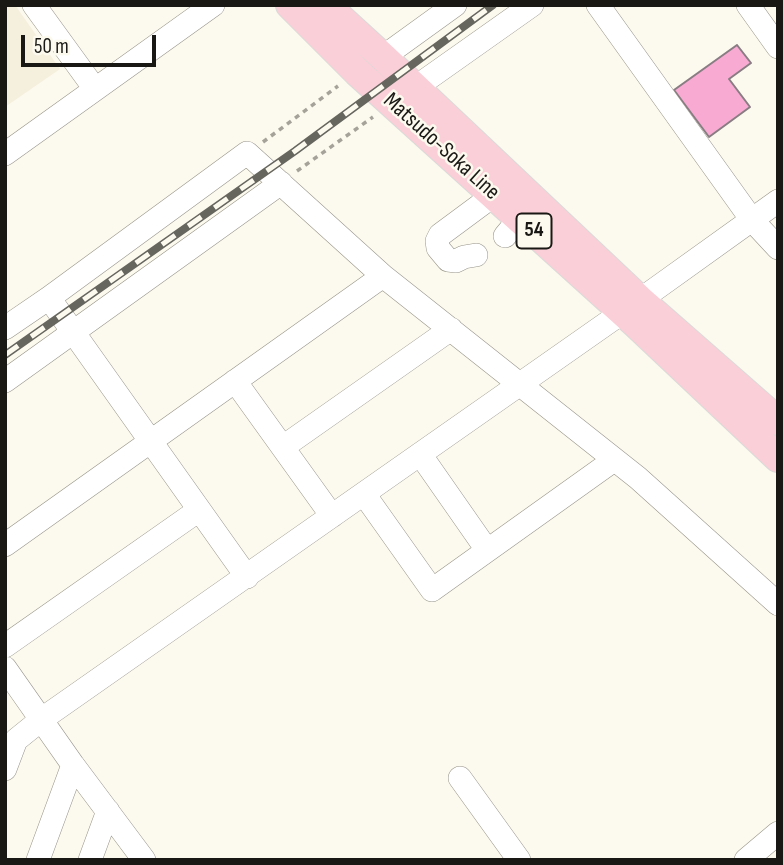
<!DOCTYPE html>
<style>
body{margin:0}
#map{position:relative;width:783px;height:865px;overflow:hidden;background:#fcf9ee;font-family:"Sofia Sans Condensed",sans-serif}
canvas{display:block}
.frame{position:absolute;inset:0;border:7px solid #191814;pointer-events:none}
.scale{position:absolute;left:21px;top:35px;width:135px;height:32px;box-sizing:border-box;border:4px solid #191814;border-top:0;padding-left:9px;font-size:21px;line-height:24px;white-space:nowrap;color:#191814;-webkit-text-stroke:5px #fcf9ee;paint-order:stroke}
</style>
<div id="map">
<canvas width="783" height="865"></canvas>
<div class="frame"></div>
<div class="scale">50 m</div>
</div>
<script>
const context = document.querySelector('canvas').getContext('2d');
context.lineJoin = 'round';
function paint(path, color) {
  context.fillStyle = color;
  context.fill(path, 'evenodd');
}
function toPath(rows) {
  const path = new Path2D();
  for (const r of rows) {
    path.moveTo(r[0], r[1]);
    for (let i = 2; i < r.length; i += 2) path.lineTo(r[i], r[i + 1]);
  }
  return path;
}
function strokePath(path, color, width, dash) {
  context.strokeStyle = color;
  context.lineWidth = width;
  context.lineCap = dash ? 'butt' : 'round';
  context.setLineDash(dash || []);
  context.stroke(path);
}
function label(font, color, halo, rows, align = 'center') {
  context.font = font + ' "Sofia Sans Condensed",sans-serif';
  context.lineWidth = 5;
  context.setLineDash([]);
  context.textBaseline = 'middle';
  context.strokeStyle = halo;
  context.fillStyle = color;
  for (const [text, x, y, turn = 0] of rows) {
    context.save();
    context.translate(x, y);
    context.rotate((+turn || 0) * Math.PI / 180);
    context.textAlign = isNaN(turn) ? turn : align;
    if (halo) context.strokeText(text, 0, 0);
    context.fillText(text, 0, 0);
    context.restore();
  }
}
paint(toPath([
 [5,5,15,5,60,69,5,107]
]), '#f5efdd');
const building = toPath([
 [737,45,751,63,729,79,750,107,709,137,674,90,737,45]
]);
paint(building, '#f8aad2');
strokePath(building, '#887d82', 2);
const minor = toPath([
 [34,5,95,89],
 [598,5,752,220,778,248],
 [748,5,778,47],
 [383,57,455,5],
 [416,87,532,5],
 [5,154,213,5],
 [505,236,520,218],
 [476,255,464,257,456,261,448,260,438,248,437,241,440,235,494,195],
 [5,328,49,298],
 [5,381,281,183],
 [235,381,332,516],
 [283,447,451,329],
 [420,454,487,550],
 [364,494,432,590,614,460],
 [5,545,383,276],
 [247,577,49,298,247,153,383,276,638,478,778,604],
 [5,646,199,510],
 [5,668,73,765,144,860],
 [5,769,16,740,42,719,640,300,778,201],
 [460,778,519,860],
 [38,860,73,765],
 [90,860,108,811],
 [746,860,778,833]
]);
const major = toPath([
 [290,5,357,72,636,324,778,458],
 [326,5,383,57,640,300,778,421]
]);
strokePath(minor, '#97948a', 24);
strokePath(major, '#dadad9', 30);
strokePath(toPath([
 [263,142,338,86],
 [297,171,373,117]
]), '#a5a29a', 3.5, [5, 5]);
strokePath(minor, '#fff', 23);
strokePath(major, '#facfd7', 28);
const rail = toPath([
 [5,355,295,151,493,5]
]);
strokePath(rail, '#66655e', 8);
strokePath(rail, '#fcf9ee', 5, [16]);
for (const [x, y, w] of [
 [534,231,35]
]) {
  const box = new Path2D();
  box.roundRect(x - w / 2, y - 17.5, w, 35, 5);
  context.fillStyle = '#fcf9ee';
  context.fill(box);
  strokePath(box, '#191814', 2);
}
label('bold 21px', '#191814', null, [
 ["54",534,231]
]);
label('23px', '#191814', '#fcf9ee', [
 ["Matsudo-Soka Line",441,147,42]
]);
</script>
